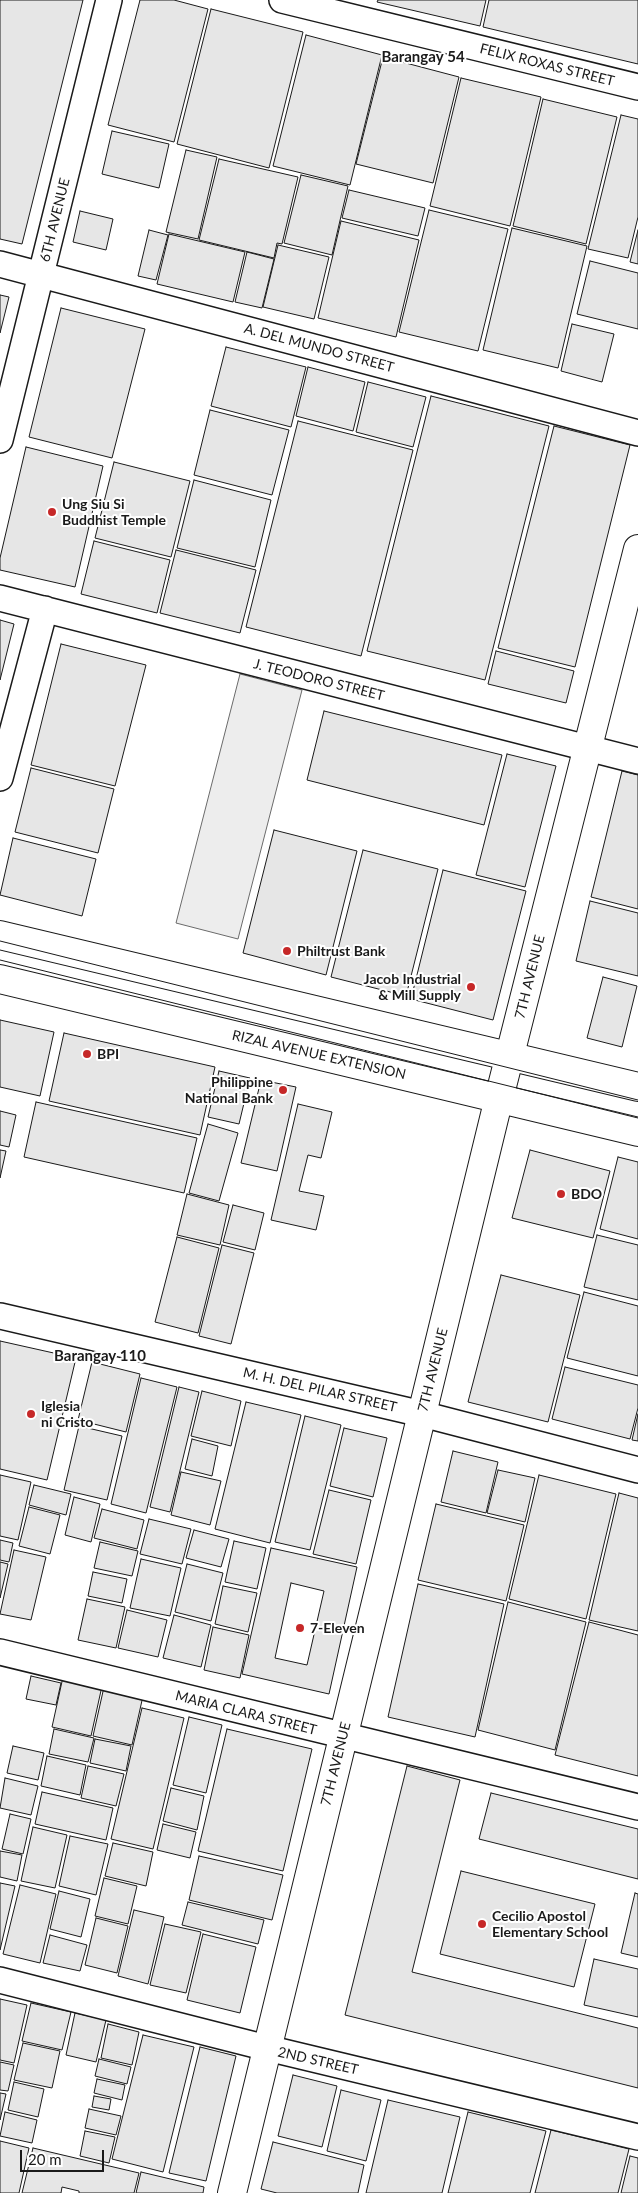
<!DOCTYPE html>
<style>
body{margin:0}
#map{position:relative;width:638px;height:2193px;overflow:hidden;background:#fff;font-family:Lato,sans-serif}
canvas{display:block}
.scale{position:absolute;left:20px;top:2150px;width:84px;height:22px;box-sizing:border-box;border:2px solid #1a1a1a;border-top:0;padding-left:6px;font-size:15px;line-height:18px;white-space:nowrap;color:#1a1a1a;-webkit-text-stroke:4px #fff;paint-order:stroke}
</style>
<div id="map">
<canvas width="638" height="2193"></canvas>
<div class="scale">20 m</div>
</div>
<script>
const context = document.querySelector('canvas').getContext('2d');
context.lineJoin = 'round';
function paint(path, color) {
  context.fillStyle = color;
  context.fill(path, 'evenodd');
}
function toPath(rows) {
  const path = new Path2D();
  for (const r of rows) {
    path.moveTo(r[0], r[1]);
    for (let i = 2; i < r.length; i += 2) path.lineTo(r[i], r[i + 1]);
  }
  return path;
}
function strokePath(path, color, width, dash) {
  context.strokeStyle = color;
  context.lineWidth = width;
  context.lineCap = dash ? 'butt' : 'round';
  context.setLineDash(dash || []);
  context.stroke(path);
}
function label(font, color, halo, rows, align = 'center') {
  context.font = font + ' Lato,sans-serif';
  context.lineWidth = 4;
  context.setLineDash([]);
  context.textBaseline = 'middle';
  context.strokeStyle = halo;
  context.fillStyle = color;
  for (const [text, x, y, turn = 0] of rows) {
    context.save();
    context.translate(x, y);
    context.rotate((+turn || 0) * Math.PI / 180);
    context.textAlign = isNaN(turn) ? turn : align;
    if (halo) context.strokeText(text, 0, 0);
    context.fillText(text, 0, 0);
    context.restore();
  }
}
const parking = toPath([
 [240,674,302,690,238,939,176,923,240,674]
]);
paint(parking, '#ededed');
strokePath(parking, '#6a6a6a', 1);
const building = toPath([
 [0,0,83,0,22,244,0,239,0,0],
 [140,0,174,0,208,9,174,142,108,125,140,0],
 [378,0,486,0,480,26,377,2,378,0],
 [489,0,638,0,638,64,483,27,489,0],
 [211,9,303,32,269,168,177,144,211,9],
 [306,35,382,55,350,185,273,166,306,35],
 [383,57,459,77,433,183,356,164,383,57],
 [461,78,541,97,510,226,430,206,461,78],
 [543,99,617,117,586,244,513,226,543,99],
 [621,115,638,119,638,217,628,258,588,249,621,115],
 [112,131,169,144,159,188,102,174,112,131],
 [186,150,217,157,198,239,166,232,186,150],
 [219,159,298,177,282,244,277,243,274,258,199,240,219,159],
 [301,175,348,186,332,255,284,243,301,175],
 [349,190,425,208,418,236,342,218,349,190],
 [429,210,508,229,478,351,399,332,429,210],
 [80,211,113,219,106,250,73,242,80,211],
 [341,221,419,240,396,337,318,318,341,221],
 [512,228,587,246,558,368,483,350,512,228],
 [149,230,168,235,156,280,138,276,149,230],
 [638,230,638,264,630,262,638,230],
 [169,234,245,252,233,302,157,284,169,234],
 [278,245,329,257,314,319,263,307,278,245],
 [247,252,274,259,262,308,235,302,247,252],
 [590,261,638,273,638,329,577,314,590,261],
 [0,295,9,297,0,333,0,295],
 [61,308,145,329,112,458,29,437,61,308],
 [572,324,614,334,602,382,561,371,572,324],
 [226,347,306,367,291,427,211,406,226,347],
 [308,367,365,382,353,431,296,416,308,367],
 [368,382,426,397,413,447,356,432,368,382],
 [431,396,549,426,485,680,367,651,431,396],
 [210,410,289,430,272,495,194,475,210,410],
 [298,421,413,450,361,656,246,627,298,421],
 [554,426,630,445,575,667,498,648,554,426],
 [26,447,103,466,75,587,0,570,0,558,26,447],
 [114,462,190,481,171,557,95,538,114,462],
 [194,480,271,500,255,567,177,548,194,480],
 [94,541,170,560,157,613,81,594,94,541],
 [176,550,256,570,240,633,160,613,176,550],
 [0,620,14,624,0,680,0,620],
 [61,644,146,665,115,786,31,765,61,644],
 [496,651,574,671,566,703,488,684,496,651],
 [324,711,502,755,484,825,307,780,324,711],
 [507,754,556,766,525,887,476,875,507,754],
 [31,768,114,789,98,853,15,832,31,768],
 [622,771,638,775,638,909,591,897,622,771],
 [274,830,357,851,326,975,243,953,274,830],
 [13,838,96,859,82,916,0,895,13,838],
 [363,850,438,869,406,996,331,977,363,850],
 [443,870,526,891,493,1020,411,999,443,870],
 [590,901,638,913,638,976,576,961,590,901],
 [603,977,637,986,622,1047,587,1038,603,977],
 [0,1020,54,1032,40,1096,0,1087,0,1020],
 [64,1033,215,1067,200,1135,49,1101,64,1033],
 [219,1071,250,1078,239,1124,208,1117,219,1071],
 [261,1080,296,1087,277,1171,241,1163,261,1080],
 [36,1102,197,1138,184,1193,24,1157,36,1102],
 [298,1104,332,1112,321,1158,308,1155,299,1191,324,1196,316,1230,271,1220,298,1104],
 [0,1111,16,1115,9,1147,0,1145,0,1111],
 [208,1124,238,1133,219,1201,189,1193,208,1124],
 [0,1150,6,1151,0,1178,0,1150],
 [530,1150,610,1171,593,1238,512,1218,530,1150],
 [618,1157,638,1162,638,1239,600,1229,618,1157],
 [187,1194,229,1205,220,1245,177,1235,187,1194],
 [233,1205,264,1213,255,1250,223,1242,233,1205],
 [597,1235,638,1245,638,1300,584,1287,597,1235],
 [177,1237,219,1248,198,1333,155,1322,177,1237],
 [222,1245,254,1253,231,1344,199,1336,222,1245],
 [501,1275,580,1295,548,1422,468,1402,501,1275],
 [584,1292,638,1306,638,1376,567,1358,584,1292],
 [0,1341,76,1358,47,1480,0,1469,0,1341],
 [92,1362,140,1374,126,1432,78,1420,92,1362],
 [565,1367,638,1385,638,1408,630,1439,552,1419,565,1367],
 [141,1378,177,1387,146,1513,111,1504,141,1378],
 [179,1387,199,1392,170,1512,150,1507,179,1387],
 [202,1391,241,1401,231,1446,191,1436,202,1391],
 [246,1402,301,1415,270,1543,215,1529,246,1402],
 [638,1414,638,1441,632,1440,638,1414],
 [305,1416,341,1425,310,1550,275,1542,305,1416],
 [79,1426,122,1436,107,1500,64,1490,79,1426],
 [344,1428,387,1438,373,1497,330,1486,344,1428],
 [192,1439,218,1446,212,1476,185,1469,192,1439],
 [453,1451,498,1462,486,1513,441,1502,453,1451],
 [498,1470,535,1478,525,1522,487,1513,498,1470],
 [181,1472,221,1481,210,1525,171,1515,181,1472],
 [0,1475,31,1482,18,1540,0,1536,0,1475],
 [539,1475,616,1494,586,1619,509,1599,539,1475],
 [34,1485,71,1494,66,1515,29,1505,34,1485],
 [329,1490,371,1500,356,1564,313,1554,329,1490],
 [619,1493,638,1498,638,1631,589,1620,619,1493],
 [74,1497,100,1504,91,1542,65,1535,74,1497],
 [436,1504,524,1525,506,1601,418,1580,436,1504],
 [29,1507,60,1515,50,1554,19,1546,29,1507],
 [102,1509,144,1520,137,1549,94,1538,102,1509],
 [149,1519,191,1529,182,1564,140,1554,149,1519],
 [194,1530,229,1539,221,1567,186,1558,194,1530],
 [0,1540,13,1543,9,1562,0,1560,0,1540],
 [234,1541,266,1548,257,1589,225,1582,234,1541],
 [100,1542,138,1551,132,1576,94,1568,100,1542],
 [271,1548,357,1567,329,1694,242,1674,271,1548],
 [291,1583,324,1591,307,1665,275,1658,291,1583],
 [14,1550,46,1557,31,1620,0,1614,14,1550],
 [141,1559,181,1568,170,1616,130,1608,141,1559],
 [0,1562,8,1564,0,1598,0,1562],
 [187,1564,223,1573,211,1621,175,1612,187,1564],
 [93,1572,127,1579,122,1603,88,1596,93,1572],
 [418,1584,504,1604,475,1737,388,1717,418,1584],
 [223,1586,257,1593,248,1632,215,1624,223,1586],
 [87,1599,125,1607,116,1648,78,1640,87,1599],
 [508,1602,586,1622,555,1750,478,1730,508,1602],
 [127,1610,167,1620,158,1657,118,1648,127,1610],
 [174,1615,211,1625,201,1667,163,1658,174,1615],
 [589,1622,638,1635,638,1776,555,1755,589,1622],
 [213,1627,249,1635,240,1678,204,1670,213,1627],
 [31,1676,61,1683,56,1705,26,1699,31,1676],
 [63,1677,102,1686,91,1736,52,1727,63,1677],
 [104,1687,143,1696,132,1745,93,1736,104,1687],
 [142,1708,184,1718,153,1849,111,1839,142,1708],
 [189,1717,222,1725,206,1793,173,1785,189,1717],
 [54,1729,94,1738,88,1762,49,1754,54,1729],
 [227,1729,312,1749,283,1871,198,1851,227,1729],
 [95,1739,131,1746,126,1771,90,1763,95,1739],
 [13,1746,44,1753,38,1780,7,1773,13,1746],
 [47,1756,86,1765,80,1795,41,1786,47,1756],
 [88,1766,124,1774,116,1806,81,1798,88,1766],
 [407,1766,460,1780,412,1972,638,2028,638,2088,345,2015,407,1766],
 [5,1778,38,1786,31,1815,0,1808,5,1778],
 [171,1788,204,1796,197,1830,163,1821,171,1788],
 [42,1792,113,1808,106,1840,35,1824,42,1792],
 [491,1793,638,1829,638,1879,479,1839,491,1793],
 [10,1814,31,1819,23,1854,2,1849,10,1814],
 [163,1824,196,1832,190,1858,157,1850,163,1824],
 [33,1827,67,1835,55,1888,21,1881,33,1827],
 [70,1836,108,1844,96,1895,59,1886,70,1836],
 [113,1843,153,1852,146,1886,105,1876,113,1843],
 [0,1851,22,1855,17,1881,0,1877,0,1851],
 [199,1856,283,1875,272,1920,189,1900,199,1856],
 [461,1871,595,1904,574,1987,440,1954,461,1871],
 [104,1878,137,1886,128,1924,95,1916,104,1878],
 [0,1883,15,1886,0,1950,0,1883],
 [20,1885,56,1894,40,1963,3,1954,20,1885],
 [59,1891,90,1899,81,1937,50,1929,59,1891],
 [635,1893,638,1894,638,1957,621,1953,635,1893],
 [188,1902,264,1920,258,1944,182,1925,188,1902],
 [134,1910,164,1917,148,1984,118,1976,134,1910],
 [96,1918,128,1926,117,1973,85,1965,96,1918],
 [165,1924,201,1932,186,1993,150,1985,165,1924],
 [203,1934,256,1947,240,2013,187,2000,203,1934],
 [50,1935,87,1945,80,1971,43,1963,50,1935],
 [594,1959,638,1969,638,2017,584,2005,594,1959],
 [0,1999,27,2005,14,2063,0,2060,0,1999],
 [31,2003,71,2012,62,2050,22,2041,31,2003],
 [75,2013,106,2020,96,2062,66,2055,75,2013],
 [108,2024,139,2032,132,2065,101,2058,108,2024],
 [143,2035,194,2047,163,2172,112,2159,143,2035],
 [23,2043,60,2051,52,2088,14,2080,23,2043],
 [200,2047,236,2056,206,2181,169,2173,200,2047],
 [99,2059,131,2067,127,2084,95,2076,99,2059],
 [0,2062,14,2065,8,2091,0,2090,0,2062],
 [293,2075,337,2086,322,2147,278,2136,293,2075],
 [97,2079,125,2085,122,2100,94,2093,97,2079],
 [14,2082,44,2089,38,2117,8,2110,14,2082],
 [341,2090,381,2100,366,2161,327,2151,341,2090],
 [0,2093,6,2094,0,2120,0,2093],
 [94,2096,111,2099,109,2110,92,2107,94,2096],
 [388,2100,460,2117,442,2193,366,2193,388,2100],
 [89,2109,121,2116,116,2135,85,2128,89,2109],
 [5,2112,37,2120,32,2143,0,2136,5,2112],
 [468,2112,546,2131,530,2193,448,2193,468,2112],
 [551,2130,629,2149,618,2193,535,2193,551,2130],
 [85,2131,115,2137,109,2163,80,2156,85,2131],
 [0,2141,29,2148,19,2193,0,2193,0,2141],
 [273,2142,364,2165,358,2193,277,2193,261,2189,273,2142],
 [33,2148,139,2173,134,2193,79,2193,79,2191,62,2187,61,2193,22,2193,33,2148],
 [630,2156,638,2158,638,2193,621,2193,630,2156],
 [141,2172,204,2187,203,2193,136,2193,141,2172]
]);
paint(building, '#e6e6e6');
strokePath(building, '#1a1a1a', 1);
const minor = toPath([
 [282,0,638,87],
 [0,264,638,433],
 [0,440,109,0],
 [0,598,638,761],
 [0,778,45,609],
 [0,1316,422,1414,638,1470],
 [0,1652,638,1807],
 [0,1980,267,2048,638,2137]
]);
const tertiary = toPath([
 [232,2193,499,1098,638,549]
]);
const primary = toPath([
 [0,935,638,1087],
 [0,979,638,1132]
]);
strokePath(minor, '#1a1a1a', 28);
strokePath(tertiary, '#1a1a1a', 30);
strokePath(primary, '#1a1a1a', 30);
strokePath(minor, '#fff', 25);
strokePath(tertiary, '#fff', 28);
strokePath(primary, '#fff', 28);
strokePath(toPath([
 [0,941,638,1100],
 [0,960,638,1118]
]), '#1a1a1a', 1);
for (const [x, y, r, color] of [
 [52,512,5,"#c62828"],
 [287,951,5,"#c62828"],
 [471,987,5,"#c62828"],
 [87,1054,5,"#c62828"],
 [283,1090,5,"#c62828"],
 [561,1194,5,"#c62828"],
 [31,1414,5,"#c62828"],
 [300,1628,5,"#c62828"],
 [482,1924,5,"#c62828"]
]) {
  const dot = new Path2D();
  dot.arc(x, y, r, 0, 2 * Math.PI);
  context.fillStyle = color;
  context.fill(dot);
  strokePath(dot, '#fff', 2);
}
label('14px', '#1a1a1a', '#fff', [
 ["FELIX ROXAS STREET",547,65,14],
 ["6TH AVENUE",55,220,-76],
 ["A. DEL MUNDO STREET",319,348,15],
 ["J. TEODORO STREET",319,680,14],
 ["7TH AVENUE",530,977,-76],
 ["RIZAL AVENUE EXTENSION",319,1055,13],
 ["7TH AVENUE",433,1370,-76],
 ["M. H. DEL PILAR STREET",320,1390,13],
 ["MARIA CLARA STREET",246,1713,14],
 ["7TH AVENUE",336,1764,-76],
 ["2ND STREET",318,2061,13]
]);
label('bold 14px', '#1a1a1a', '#fff', [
 ["Ung Siu Si",62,504],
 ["Buddhist Temple",62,520],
 ["Philtrust Bank",297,951],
 ["Jacob Industrial",461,979,"right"],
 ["& Mill Supply",461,995,"right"],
 ["BPI",97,1054],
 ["Philippine",273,1082,"right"],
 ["National Bank",273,1098,"right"],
 ["BDO",571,1194],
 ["Iglesia",41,1406],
 ["ni Cristo",41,1422],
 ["7-Eleven",310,1628],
 ["Cecilio Apostol",492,1916],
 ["Elementary School",492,1932]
], 'left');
label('bold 15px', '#1a1a1a', '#fff', [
 ["Barangay 54",423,57],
 ["Barangay 110",100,1356]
]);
</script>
